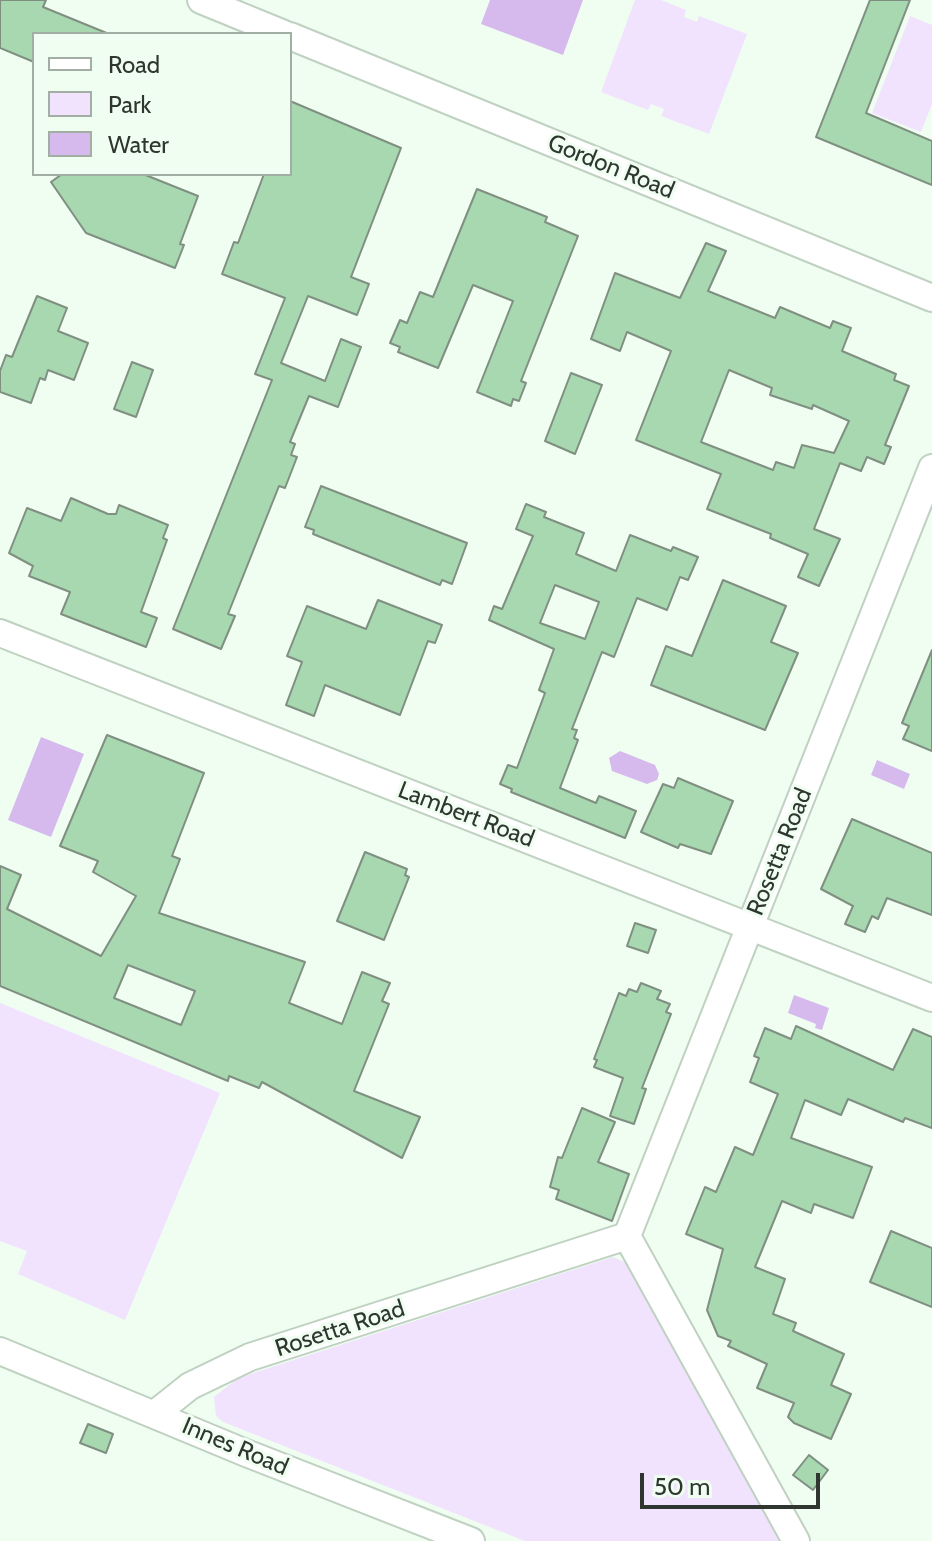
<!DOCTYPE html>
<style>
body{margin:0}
#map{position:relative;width:932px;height:1541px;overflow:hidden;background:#effef1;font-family:Cabin,sans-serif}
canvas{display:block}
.legend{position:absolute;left:32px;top:32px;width:260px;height:144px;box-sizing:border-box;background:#effef1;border:2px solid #a2aea4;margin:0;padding:10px 14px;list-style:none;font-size:24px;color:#2f3630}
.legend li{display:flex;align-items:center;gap:16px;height:40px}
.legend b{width:40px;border:2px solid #a2aea4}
.scale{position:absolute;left:640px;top:1473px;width:180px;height:36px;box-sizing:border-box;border:4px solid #2f3630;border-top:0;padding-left:10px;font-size:24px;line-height:28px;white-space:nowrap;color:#2f3630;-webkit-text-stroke:6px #effef1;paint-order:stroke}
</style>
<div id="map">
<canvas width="932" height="1541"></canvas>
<ul class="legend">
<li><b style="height:10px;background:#fff"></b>Road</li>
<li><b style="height:22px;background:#f1e3fe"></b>Park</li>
<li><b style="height:22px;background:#d6baee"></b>Water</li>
</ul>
<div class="scale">50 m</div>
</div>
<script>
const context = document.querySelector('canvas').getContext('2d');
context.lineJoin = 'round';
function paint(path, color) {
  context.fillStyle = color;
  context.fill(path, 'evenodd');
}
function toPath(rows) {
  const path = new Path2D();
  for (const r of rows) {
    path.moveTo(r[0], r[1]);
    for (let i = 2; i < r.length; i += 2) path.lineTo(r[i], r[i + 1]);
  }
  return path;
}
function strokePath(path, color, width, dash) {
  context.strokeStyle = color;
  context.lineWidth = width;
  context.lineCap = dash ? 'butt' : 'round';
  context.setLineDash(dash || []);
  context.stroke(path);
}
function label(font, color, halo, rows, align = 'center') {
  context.font = font + ' Cabin,sans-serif';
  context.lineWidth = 6;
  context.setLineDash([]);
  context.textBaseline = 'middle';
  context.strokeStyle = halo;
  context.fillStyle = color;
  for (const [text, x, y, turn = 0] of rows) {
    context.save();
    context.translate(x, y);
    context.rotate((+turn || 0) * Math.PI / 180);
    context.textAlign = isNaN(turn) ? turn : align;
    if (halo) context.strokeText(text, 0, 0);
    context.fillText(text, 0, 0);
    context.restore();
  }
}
paint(toPath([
 [635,0,661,0,686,10,684,17,697,22,699,16,747,34,709,134,661,116,664,109,651,104,648,110,601,92],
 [910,16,932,25,932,104,921,132,872,113],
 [0,1003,220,1093,125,1320,18,1274,27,1251,0,1241],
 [613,1257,631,1265,785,1541,525,1541,223,1422,216,1416,214,1397,238,1378]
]), '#f1e3fe');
paint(toPath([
 [490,0,583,0,563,55,481,24],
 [41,737,84,754,51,837,8,820],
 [620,751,655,765,659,774,657,780,647,784,612,771,609,758],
 [877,760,910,774,904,789,871,775],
 [794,995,829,1008,822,1030,815,1028,816,1024,788,1013]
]), '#d6baee');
const building = toPath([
 [0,0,46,0,43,7,109,34,34,34,34,62,0,48,0,0],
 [870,0,910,0,866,113,932,141,932,185,816,137,870,0],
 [290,101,401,148,351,277,369,284,357,315,308,296,281,363,325,381,341,339,361,347,338,407,309,396,290,442,295,444,291,455,297,457,285,488,279,486,228,614,235,616,221,649,173,629,272,380,255,374,285,298,222,274,234,242,238,243,264,174,290,174,290,101],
 [62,174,143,174,198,196,180,244,184,245,175,268,86,233,51,182,62,174],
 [477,189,547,217,545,222,578,236,521,381,526,383,519,401,513,399,511,406,477,392,513,301,473,285,438,368,398,352,400,347,390,343,400,320,407,323,420,292,433,297,477,189],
 [706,243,726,251,708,291,775,318,780,307,830,328,833,321,851,328,842,351,896,374,894,380,909,386,885,445,891,447,884,464,867,457,861,471,840,463,814,529,840,539,819,586,798,577,808,554,770,538,771,534,707,509,721,474,636,440,671,351,627,332,620,351,591,339,615,273,680,298,706,243],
 [729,370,772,388,770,395,812,409,813,405,849,421,834,453,802,445,794,468,776,462,773,470,701,442,729,370],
 [37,296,67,308,58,331,88,343,74,380,48,370,45,380,40,378,31,403,0,392,0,371,6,355,12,357,37,296],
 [132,362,153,370,136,417,114,409,132,362],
 [571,373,602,385,575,454,545,441,571,373],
 [321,486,467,543,452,584,442,580,440,585,313,534,314,530,305,527,321,486],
 [71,498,108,514,116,514,119,505,168,525,163,538,167,540,141,612,157,618,146,647,61,614,70,592,29,576,33,566,9,553,27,508,61,521,71,498],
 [526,504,546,512,544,517,584,533,576,554,616,571,630,535,671,551,673,547,698,557,688,580,680,577,667,610,637,598,614,657,602,652,572,729,577,730,574,738,578,740,560,788,596,803,599,796,636,811,625,838,511,792,512,789,500,784,508,765,517,768,545,693,539,690,554,649,489,620,494,606,502,609,533,536,516,529,526,504],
 [555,585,599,602,585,639,540,623,555,585],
 [723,580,786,606,771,642,798,653,765,730,651,685,666,646,692,656,723,580],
 [378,600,442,625,435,643,428,641,400,715,325,685,314,716,286,705,302,662,287,656,307,606,366,629,378,600],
 [932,650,932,751,903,739,909,726,902,723,932,650],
 [107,735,204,773,172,856,180,859,159,913,305,962,289,1003,342,1024,362,972,390,983,382,1001,389,1004,354,1091,420,1117,402,1158,262,1082,259,1088,229,1076,228,1081,0,986,0,866,21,875,7,909,101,956,136,896,93,872,98,861,60,846,107,735],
 [128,965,195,991,181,1025,114,998,128,965],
 [678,778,733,801,711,854,680,844,678,848,641,832,663,784,674,788,678,778],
 [852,819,932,853,932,915,887,898,878,919,872,916,865,932,845,924,853,906,821,889,852,819],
 [365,852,407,869,405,875,409,877,384,940,337,921,365,852],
 [635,923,656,930,648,953,627,946,635,923],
 [641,983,661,991,657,999,670,1004,666,1012,671,1014,642,1088,646,1089,634,1124,610,1116,623,1078,594,1067,597,1060,594,1059,619,993,626,996,629,989,637,992,641,983],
 [796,1026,893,1070,913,1029,932,1037,932,1128,905,1118,903,1122,848,1099,841,1115,805,1100,791,1138,872,1167,853,1218,814,1204,811,1213,782,1201,755,1267,785,1279,773,1314,796,1323,793,1331,844,1354,831,1385,851,1394,831,1439,794,1423,788,1417,794,1403,757,1388,767,1364,728,1346,731,1341,718,1336,707,1310,723,1249,686,1234,705,1187,716,1192,735,1147,753,1155,778,1094,750,1082,759,1058,754,1056,765,1028,791,1039,796,1026],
 [582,1108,615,1122,598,1162,629,1174,612,1221,556,1199,559,1190,550,1187,558,1157,562,1158,582,1108],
 [891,1231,932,1248,932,1307,870,1282,891,1231],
 [88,1424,113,1434,106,1453,80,1443,88,1424],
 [809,1455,828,1470,813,1490,793,1475,809,1455]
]);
paint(building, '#a8d8af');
strokePath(building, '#7f8f81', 2);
const minor = toPath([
 [201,0,284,34],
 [290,36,932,298],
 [0,633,932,998],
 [627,1236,932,468],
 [627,1236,796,1541],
 [0,1351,246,1453,471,1541],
 [156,1413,190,1386,250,1357,627,1236]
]);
strokePath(minor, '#bfd1c1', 30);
strokePath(minor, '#fff', 26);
label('24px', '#2f3630', '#effef1', [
 ["Gordon Road",611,167,22],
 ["Lambert Road",466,815,21],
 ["Rosetta Road",780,852,-68],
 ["Rosetta Road",340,1329,-18],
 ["Innes Road",235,1447,23]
]);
</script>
